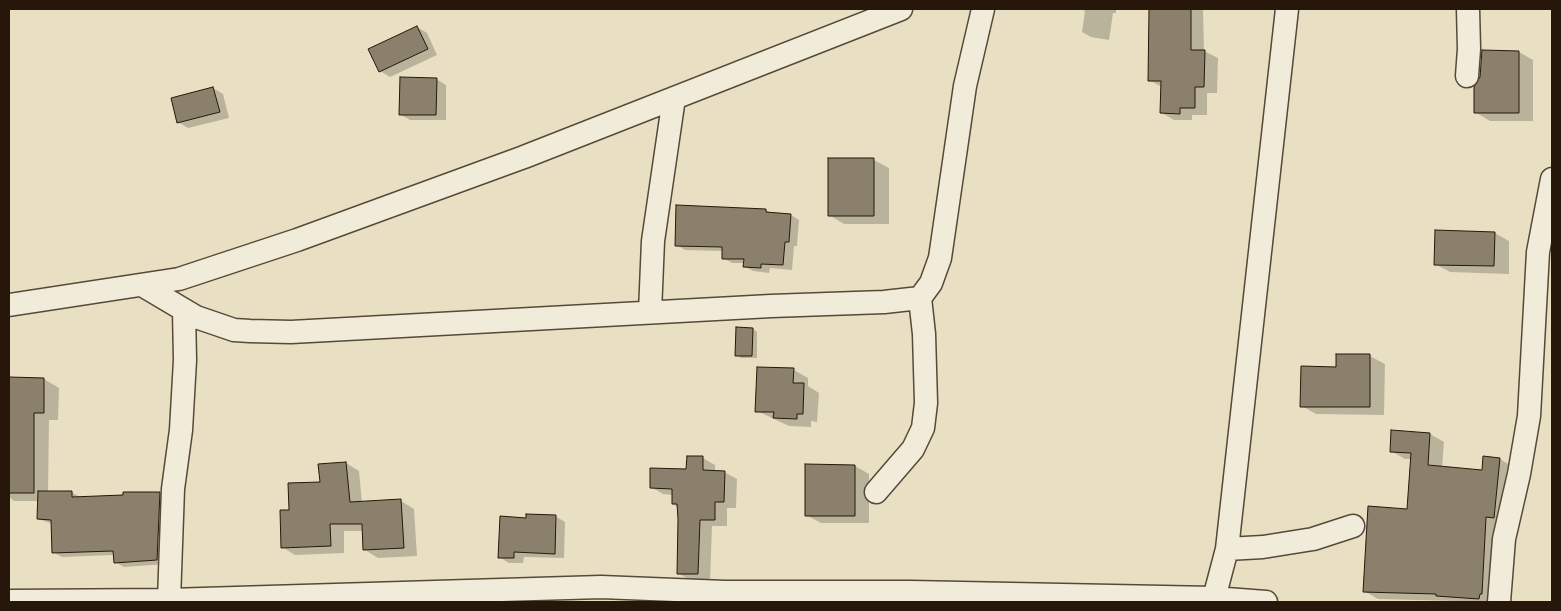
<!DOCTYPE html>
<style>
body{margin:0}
#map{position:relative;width:1561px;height:611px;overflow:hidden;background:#e9e0c4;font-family:"IM FELL French Canon",serif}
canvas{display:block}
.frame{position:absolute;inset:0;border:10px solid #26170a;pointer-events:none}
</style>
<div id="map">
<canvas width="1561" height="611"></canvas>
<div class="frame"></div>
</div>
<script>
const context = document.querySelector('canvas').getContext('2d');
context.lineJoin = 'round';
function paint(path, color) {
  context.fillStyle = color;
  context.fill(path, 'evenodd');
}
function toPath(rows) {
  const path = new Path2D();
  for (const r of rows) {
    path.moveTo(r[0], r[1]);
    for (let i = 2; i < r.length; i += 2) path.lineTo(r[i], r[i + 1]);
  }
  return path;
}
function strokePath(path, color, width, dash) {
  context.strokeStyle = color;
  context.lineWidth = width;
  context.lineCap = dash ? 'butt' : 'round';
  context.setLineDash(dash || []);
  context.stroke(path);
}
paint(toPath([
 [1081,9,1116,9,1116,13,1113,13,1109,40,1091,37,1082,32,1085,11],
 [1150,9,1203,9,1204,51,1218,58,1217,93,1207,93,1207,115,1192,115,1192,120,1174,120,1162,113,1162,87,1149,80],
 [417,27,427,33,437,55,390,77,380,71],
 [1519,52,1533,60,1533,121,1490,121,1475,112],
 [436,79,446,85,446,120,410,120,400,114],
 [213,88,223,94,229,118,188,128,178,122],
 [874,160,889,168,889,224,844,224,829,215],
 [677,206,766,210,773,214,791,215,799,220,797,246,794,246,792,270,770,268,769,273,753,271,744,266,745,263,732,263,723,258,723,251,685,250,677,245],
 [1495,233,1509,241,1509,274,1450,272,1435,264],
 [753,329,757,332,757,358,741,358,737,355],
 [1338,355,1370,356,1385,364,1384,415,1316,414,1302,406,1338,368],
 [794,370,808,378,808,386,819,393,817,422,811,421,811,427,789,426,757,411],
 [9,379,44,379,59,388,58,420,49,420,48,492,71,492,80,497,159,493,168,498,166,564,124,567,115,562,114,555,62,557,53,552,53,524,38,519,39,501,14,501,9,497],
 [1392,432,1430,434,1444,442,1442,468,1483,471,1500,459,1513,467,1493,602,1378,599,1364,591,1408,510,1412,459,1405,459,1391,451],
 [703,458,715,465,715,472,724,472,737,479,736,508,727,508,727,526,712,526,710,581,690,580,678,573,678,507,673,504,673,495,663,494,651,487,687,470],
 [346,463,359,471,362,503,401,501,414,509,417,556,378,558,365,550,364,531,344,531,344,553,295,555,282,547,291,511],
 [855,466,869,474,869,523,821,523,806,515],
 [555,516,565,522,564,558,524,557,523,563,509,563,499,557,528,519]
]), '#0003');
const building = toPath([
 [1149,9,1191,9,1191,50,1205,50,1204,87,1195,87,1195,108,1180,108,1180,114,1160,113,1161,81,1148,81,1149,9],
 [417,26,428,49,379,72,368,49,417,26],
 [1482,50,1519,51,1519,113,1474,113,1474,87,1480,77,1482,50],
 [400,77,437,78,436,115,399,115,400,77],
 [213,87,220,112,177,123,171,98,213,87],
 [828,158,874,158,874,216,828,216,828,158],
 [676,205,766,209,766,212,791,214,789,242,785,242,783,265,761,264,761,268,743,267,744,259,722,259,722,247,675,246,676,205],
 [1435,230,1495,232,1494,266,1434,265,1435,230],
 [736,327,753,328,752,356,735,356,736,327],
 [1336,354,1370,354,1370,407,1300,407,1301,366,1336,367,1336,354],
 [757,367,794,368,793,383,804,383,803,414,797,414,797,419,773,418,774,412,755,412,757,367],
 [9,377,44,378,44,413,34,413,34,493,9,493,9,377],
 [1391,430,1430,433,1428,465,1482,470,1483,456,1500,458,1494,518,1486,517,1482,594,1480,594,1479,599,1436,596,1436,594,1363,592,1368,506,1407,509,1411,453,1390,452,1391,430],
 [687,456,703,456,703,470,725,471,724,502,715,502,715,520,700,520,698,574,677,574,678,519,677,504,672,504,672,489,650,488,650,468,686,469,687,456],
 [346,462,350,502,401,499,404,548,363,550,362,524,330,524,331,546,281,548,280,510,289,510,288,483,320,482,318,464,346,462],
 [805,464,855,465,855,516,805,516,805,464],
 [38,491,72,491,72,497,123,495,123,492,160,492,157,560,114,563,113,551,52,553,51,520,37,519,38,491],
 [526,514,556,515,555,554,514,552,514,558,498,558,500,516,526,518,526,514]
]);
paint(building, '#8b806b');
strokePath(building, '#26170a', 1);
const minor = toPath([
 [1467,76,1469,49,1468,9],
 [142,285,196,317,234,330,250,331,291,332,771,306,884,302,920,298,931,283,940,258,965,86,983,9],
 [9,305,179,279,297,240,524,157,901,9],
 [650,312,653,241,674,98],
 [876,492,913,449,923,428,926,403,924,334,920,298],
 [1227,549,1263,547,1313,539,1353,526],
 [169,600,173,489,181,430,185,360,184,310],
 [9,601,169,600,601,587,725,592,911,592,1213,598,1266,602],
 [1213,602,1227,549,1287,9],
 [1499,602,1504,539,1519,474,1529,416,1538,252,1552,179]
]);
strokePath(minor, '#574938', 25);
strokePath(minor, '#f1ebd9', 22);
</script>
